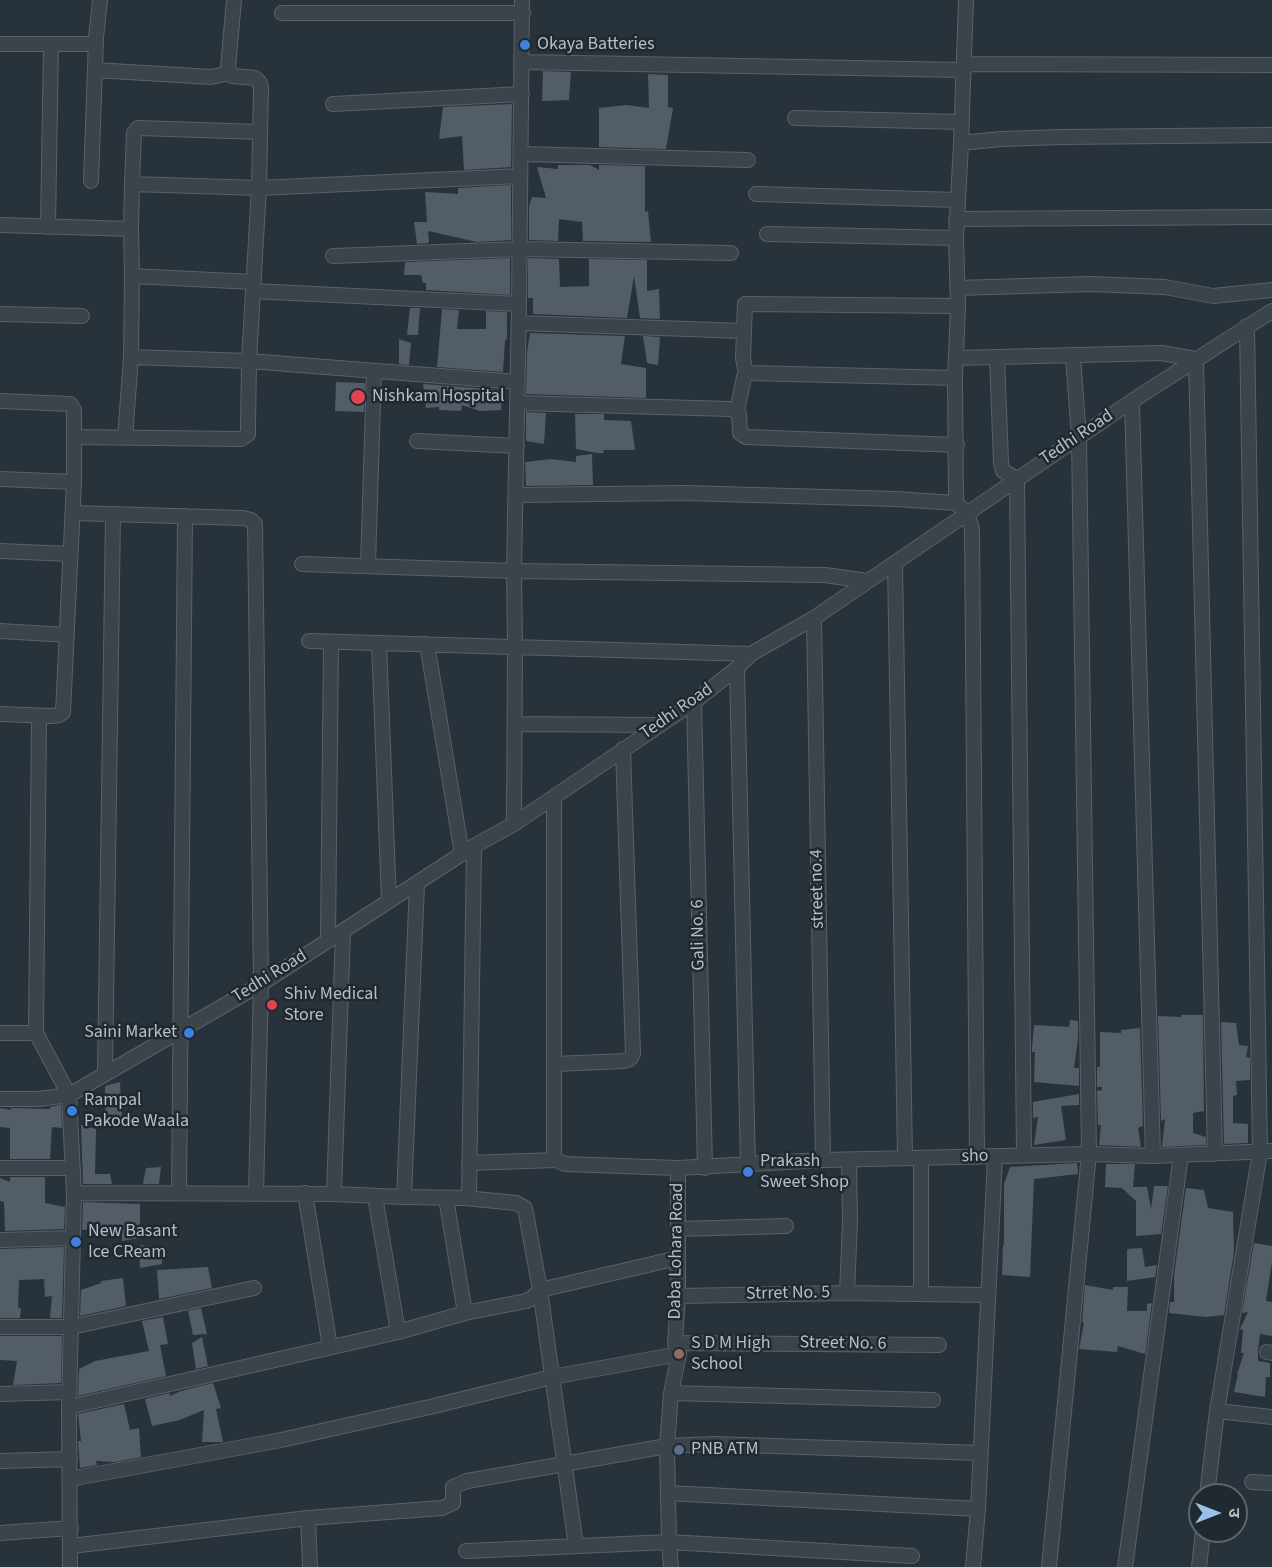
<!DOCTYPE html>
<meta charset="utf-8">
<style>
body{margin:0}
#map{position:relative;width:1272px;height:1567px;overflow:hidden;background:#27323b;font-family:"Source Sans 3","Noto Sans Devanagari",sans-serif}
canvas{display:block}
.north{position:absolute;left:1188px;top:1483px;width:60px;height:60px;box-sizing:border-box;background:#202830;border:2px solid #5c646c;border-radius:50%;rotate:90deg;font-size:16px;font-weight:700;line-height:24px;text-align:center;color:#b7bec6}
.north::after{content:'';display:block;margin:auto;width:21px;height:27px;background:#97c0eb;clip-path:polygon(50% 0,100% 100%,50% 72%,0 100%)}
</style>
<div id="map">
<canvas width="1272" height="1567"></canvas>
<div class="north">उ</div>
</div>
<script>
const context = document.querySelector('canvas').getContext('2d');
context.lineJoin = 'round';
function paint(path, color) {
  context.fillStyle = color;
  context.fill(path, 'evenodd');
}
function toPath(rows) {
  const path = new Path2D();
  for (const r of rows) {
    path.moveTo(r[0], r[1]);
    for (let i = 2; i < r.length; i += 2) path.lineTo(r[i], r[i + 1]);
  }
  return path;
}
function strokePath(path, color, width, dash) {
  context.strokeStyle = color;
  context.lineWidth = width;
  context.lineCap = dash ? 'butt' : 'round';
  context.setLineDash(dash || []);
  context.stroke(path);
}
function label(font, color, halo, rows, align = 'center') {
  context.font = font + ' "Source Sans 3",sans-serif';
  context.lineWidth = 5;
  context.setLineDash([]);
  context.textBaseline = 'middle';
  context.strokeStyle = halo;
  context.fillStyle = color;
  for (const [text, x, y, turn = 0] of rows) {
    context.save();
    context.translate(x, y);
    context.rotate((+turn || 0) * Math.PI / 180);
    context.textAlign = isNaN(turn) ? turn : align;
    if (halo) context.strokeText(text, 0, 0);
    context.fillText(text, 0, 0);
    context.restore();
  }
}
paint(toPath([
 [543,71,571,72,569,100,542,101],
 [648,74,668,75,668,107,673,108,666,149,599,147,599,108,627,105,649,108],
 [512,104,511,167,464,170,462,136,439,139,443,107],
 [558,165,590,165,599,170,599,165,645,166,645,212,648,211,651,242,583,241,582,222,559,219,558,241,529,240,529,206,532,197,546,198,537,167,558,169],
 [511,185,511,240,477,242,428,231,429,243,417,244,414,222,427,222,425,192,458,194,458,188],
 [510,258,510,295,426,290,426,283,423,283,421,275,404,275,405,262],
 [528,258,559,259,560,287,589,286,589,259,647,260,647,291,659,289,660,319,640,318,634,276,627,318,533,314,533,298,528,298],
 [410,308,420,308,418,335,407,335],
 [442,309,459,310,457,329,486,329,486,311,507,312,507,339,505,340,503,372,437,367],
 [530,333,625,336,621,364,646,368,646,398,526,394,527,352],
 [643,336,660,337,658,365,647,363],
 [399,339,411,343,409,365,399,364],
 [336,382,365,383,364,412,335,411],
 [423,384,502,390,501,410,480,411,462,405,461,411,439,410,439,407,426,408],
 [526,412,546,413,544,444,526,441],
 [575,414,604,414,604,420,631,421,635,450,603,450,604,453,597,453,576,449],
 [592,454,593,485,526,486,525,462,551,459,576,462,576,456],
 [1181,1015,1203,1015,1204,1111,1193,1113,1193,1133,1206,1137,1206,1145,1162,1147,1165,1119,1161,1121,1158,1016,1181,1017],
 [1070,1020,1078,1021,1078,1039,1074,1068,1079,1068,1079,1086,1034,1082,1035,1052,1032,1052,1032,1048,1034,1025,1069,1027],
 [1221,1022,1236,1023,1239,1045,1248,1046,1246,1057,1250,1058,1250,1080,1236,1081,1237,1095,1233,1096,1233,1123,1248,1124,1248,1143,1224,1144],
 [1140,1028,1143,1126,1138,1128,1141,1147,1099,1145,1101,1125,1098,1125,1097,1091,1102,1090,1102,1087,1097,1087,1097,1067,1100,1067,1100,1032,1121,1033,1121,1030],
 [120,1082,122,1117,106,1123,105,1086],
 [1079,1094,1079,1105,1061,1106,1066,1140,1034,1145,1038,1117,1033,1118,1033,1102],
 [61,1105,62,1128,52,1127,50,1159,10,1159,10,1128,0,1127,0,1108,11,1110,11,1108,50,1109,50,1107],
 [81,1125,96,1129,95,1174,110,1174,112,1184,83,1184],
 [1077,1163,1078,1174,1034,1179,1030,1277,1002,1275,1003,1245,1004,1245,1004,1184,1010,1167],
 [1106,1164,1135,1164,1133,1187,1147,1187,1151,1209,1154,1186,1168,1186,1161,1234,1136,1236,1136,1201,1122,1188,1105,1187],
 [161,1167,159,1184,143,1184,146,1168],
 [10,1177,45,1177,45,1203,65,1207,64,1229,5,1231,4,1202,0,1201,0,1178,10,1182],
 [1186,1188,1204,1190,1208,1208,1233,1212,1234,1252,1224,1315,1206,1317,1169,1313,1170,1302,1174,1302,1174,1275],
 [83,1202,140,1204,140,1238,122,1241,122,1228,82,1230],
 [1254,1243,1272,1246,1272,1262,1266,1301,1272,1302,1272,1336,1260,1334,1258,1351,1258,1361,1270,1363,1270,1377,1266,1377,1265,1397,1234,1392,1238,1374,1237,1374,1244,1353,1241,1353,1243,1330,1240,1329,1248,1312,1242,1313],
 [139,1245,163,1247,162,1264,140,1268],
 [64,1247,62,1318,50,1318,52,1296,45,1297,44,1279,19,1280,18,1308,21,1308,20,1318,0,1318,0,1249],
 [1142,1248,1145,1267,1157,1265,1155,1277,1127,1281,1127,1249],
 [208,1267,212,1288,159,1299,157,1270],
 [123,1278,126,1306,80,1316,81,1290,101,1283,101,1281],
 [1085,1285,1113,1290,1113,1287,1128,1287,1127,1311,1147,1311,1147,1304,1152,1303,1145,1354,1118,1346,1117,1352,1079,1349,1084,1323,1082,1322],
 [201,1308,207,1334,193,1335,188,1311],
 [163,1317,168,1344,160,1345,166,1376,78,1396,79,1369,95,1361,149,1351,142,1321],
 [0,1336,62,1336,61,1383,13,1385,17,1361,0,1360],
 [202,1337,208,1366,196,1369,192,1343],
 [213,1383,221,1408,216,1409,223,1442,202,1442,204,1410,180,1420,152,1426,145,1399,170,1393,170,1396,181,1391],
 [124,1404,130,1430,139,1428,141,1457,115,1462,96,1461,97,1465,80,1468,78,1441,81,1441,78,1414]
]), '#535d68');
const street = toPath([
 [282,13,523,13],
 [0,44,95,44],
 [522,62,964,70],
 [964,64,1272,65],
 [95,70,211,77,230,73],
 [333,104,522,94],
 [795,118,962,122],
 [961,143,1001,139,1062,137,1272,135],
 [521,154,748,160],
 [91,181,96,38,100,0],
 [132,184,134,133,138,128,260,132],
 [756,194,957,200],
 [956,219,1272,217],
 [0,225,131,229,132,184,259,188,261,88,260,83,255,78,232,76,228,68,234,0],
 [48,227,51,44],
 [131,229,132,276,253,282],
 [767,234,956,238],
 [333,256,520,249,731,253],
 [957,288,1091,284,1165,287,1213,296,1272,290],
 [519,304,253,291,259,188,520,176],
 [0,314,82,316],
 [519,323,743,331],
 [131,357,249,361,517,382],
 [956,358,1161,353,1196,359,1215,1154],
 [997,358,1001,462,1003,471,1017,479,1024,1155],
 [746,374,743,358,745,304,958,306],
 [0,401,70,404,74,410,74,437,241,439,248,434,248,427,249,361,253,291],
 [1132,401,1153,1156],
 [518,403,730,409,737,411,739,414,740,433,746,437,957,445],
 [737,411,744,377,749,373,955,378],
 [125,438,131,357,132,276],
 [417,441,517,446],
 [0,479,74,482,74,437],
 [516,495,685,493,896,499,956,503,967,513,972,529,977,1157],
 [956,503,955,378,958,306,956,238,961,143,966,0],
 [73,513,243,518,251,520,255,524,261,984,256,1193],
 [0,551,70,554],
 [895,563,905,1158],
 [302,564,514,571,825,575,868,581],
 [368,565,374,371],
 [814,618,823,1160],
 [0,631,67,635],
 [309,641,751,654],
 [379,643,389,901],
 [427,644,462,854],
 [737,668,748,1166],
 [694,702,705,1168],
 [0,714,51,716,59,715,63,712,74,482],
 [39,716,36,1033,69,1095,74,1193,69,1407,70,1567],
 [515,724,659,725],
 [554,797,554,1156,556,1160,565,1164,678,1168,678,1296,675,1343,679,1354,671,1393,667,1446,669,1542,671,1567],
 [514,824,515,646,514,571,519,304,522,0],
 [328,940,331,642],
 [0,1033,36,1033],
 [555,1064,623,1061,630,1059,633,1054,623,749],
 [105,1074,113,514],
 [0,1099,39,1099,69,1095,261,984,474,846,514,824,694,702,737,668,751,654,814,618,1132,401,1272,311],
 [921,1158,921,1294],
 [469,1163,556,1160],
 [0,1168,72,1168],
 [678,1168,823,1160,1089,1154,1153,1156,1272,1151],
 [74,1193,334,1194,404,1197,417,884],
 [179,1193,185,516],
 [305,1193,330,1347],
 [334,1194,343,931],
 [375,1196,398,1332],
 [404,1197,469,1198,474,846],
 [446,1198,465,1313],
 [465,1198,516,1203,525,1208,540,1290,576,1546],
 [678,1229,786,1226],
 [0,1240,72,1238],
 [847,1293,850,1222,849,1160],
 [678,1296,847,1293,988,1295],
 [0,1327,71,1327,254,1288],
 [675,1343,939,1345],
 [1267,1352,1272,1353],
 [671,1393,933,1400],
 [0,1394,69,1392],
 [69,1407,398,1332,465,1313,526,1301,532,1298,540,1290,678,1258],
 [1217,1411,1272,1417],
 [0,1461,70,1459],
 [70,1479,281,1440,434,1406,552,1377,679,1354],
 [1252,1482,1272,1483],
 [668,1493,978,1509],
 [1207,1495,1217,1411,1260,1152,1247,326],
 [308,1518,310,1567],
 [0,1533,71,1528],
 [71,1546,308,1518,442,1508,453,1503,453,1487,467,1481,667,1446,714,1444,980,1453],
 [466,1551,669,1542,912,1556],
 [973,1567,978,1509,995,1157],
 [1049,1567,1089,1154,1079,437,1073,356],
 [1125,1567,1181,1155],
 [1199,1567,1203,1531]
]);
strokePath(street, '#596169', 16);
strokePath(street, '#3b434b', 14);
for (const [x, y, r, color] of [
 [525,45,6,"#3f7fe0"],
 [358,397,8,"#e0444e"],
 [272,1005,6,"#e0444e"],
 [189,1033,6,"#3f7fe0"],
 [72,1111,6,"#3f7fe0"],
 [748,1172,6,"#3f7fe0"],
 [76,1242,6,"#3f7fe0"],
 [679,1354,6,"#8d6e63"],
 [679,1450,6,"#5c6f8a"]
]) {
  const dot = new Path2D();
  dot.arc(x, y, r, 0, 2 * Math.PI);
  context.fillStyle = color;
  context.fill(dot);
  strokePath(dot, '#202830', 2);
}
label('18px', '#b7bec6', '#202830', [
 ["Okaya Batteries",537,45],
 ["Nishkam Hospital",372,397],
 ["Shiv Medical",284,995],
 ["Store",284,1016],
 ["Saini Market",177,1033,"right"],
 ["Rampal",84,1101],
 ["Pakode Waala",84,1122],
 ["Prakash",760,1162],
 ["Sweet Shop",760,1183],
 ["New Basant",88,1232],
 ["Ice CReam",88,1253],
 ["S D M High",691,1344],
 ["School",691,1365],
 ["PNB ATM",691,1450]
], 'left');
label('18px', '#b7bec6', '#202830', [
 ["Tedhi Road",1077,438,-34],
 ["Tedhi Road",677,712,-35],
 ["street no.4",818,889,-91],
 ["Gali No. 6",699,935,-91],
 ["Tedhi Road",270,977,-32],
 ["sho",975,1157,-1],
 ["Daba Lohara Road",677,1251,-89],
 ["Strret No. 5",788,1294,-1],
 ["Street No. 6",843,1344,1]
]);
</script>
